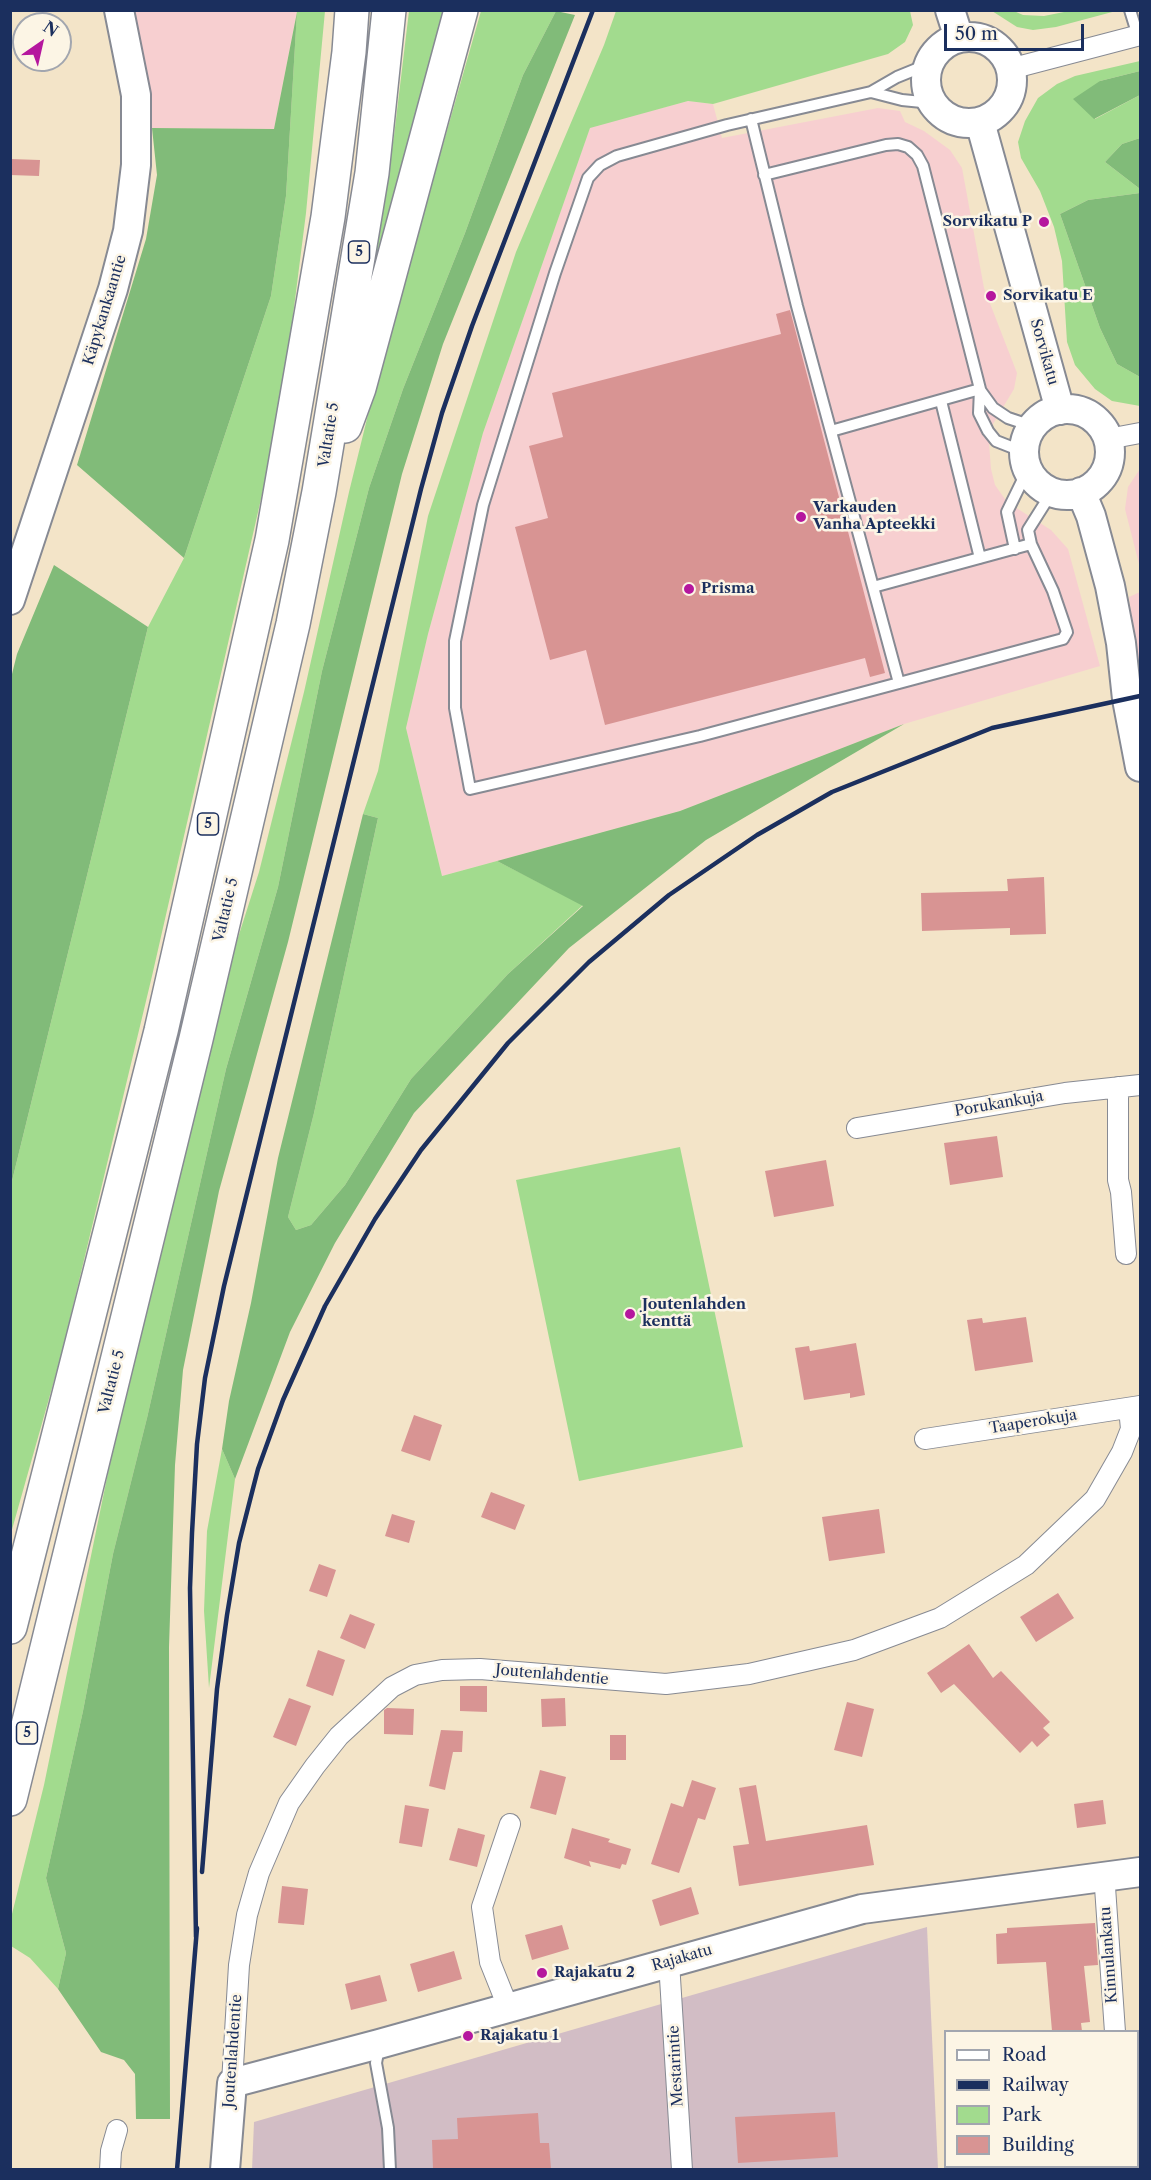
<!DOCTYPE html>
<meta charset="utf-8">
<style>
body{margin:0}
#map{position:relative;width:1151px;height:2180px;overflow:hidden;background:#f3e4c8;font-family:"Libre Caslon Text",serif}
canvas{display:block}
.frame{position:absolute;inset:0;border:12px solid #1b2f5e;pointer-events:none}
.legend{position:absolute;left:944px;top:2030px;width:195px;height:138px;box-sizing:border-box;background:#fcf5e5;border:2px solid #a2a6af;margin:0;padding:8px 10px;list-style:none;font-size:18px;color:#1b2f5e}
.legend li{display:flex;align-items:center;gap:12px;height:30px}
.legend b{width:30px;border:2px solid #a2a6af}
.north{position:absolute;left:12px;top:12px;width:60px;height:60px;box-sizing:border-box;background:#fcf5e5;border:2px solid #a2a6af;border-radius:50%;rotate:34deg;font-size:16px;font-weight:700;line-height:24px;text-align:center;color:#1b2f5e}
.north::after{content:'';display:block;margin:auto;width:21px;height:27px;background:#b5179e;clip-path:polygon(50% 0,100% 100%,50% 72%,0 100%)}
.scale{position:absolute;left:944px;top:24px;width:140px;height:27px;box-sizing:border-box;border:3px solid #1b2f5e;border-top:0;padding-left:8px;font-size:18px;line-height:21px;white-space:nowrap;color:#1b2f5e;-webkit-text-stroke:4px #fcf5e5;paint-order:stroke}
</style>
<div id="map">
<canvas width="1151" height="2180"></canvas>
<div class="frame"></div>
<ul class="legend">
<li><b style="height:8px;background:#fff"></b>Road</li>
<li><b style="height:8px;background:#1b2f5e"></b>Railway</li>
<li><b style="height:16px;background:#a2db8e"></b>Park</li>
<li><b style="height:16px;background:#d89493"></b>Building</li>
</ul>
<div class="north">N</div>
<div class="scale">50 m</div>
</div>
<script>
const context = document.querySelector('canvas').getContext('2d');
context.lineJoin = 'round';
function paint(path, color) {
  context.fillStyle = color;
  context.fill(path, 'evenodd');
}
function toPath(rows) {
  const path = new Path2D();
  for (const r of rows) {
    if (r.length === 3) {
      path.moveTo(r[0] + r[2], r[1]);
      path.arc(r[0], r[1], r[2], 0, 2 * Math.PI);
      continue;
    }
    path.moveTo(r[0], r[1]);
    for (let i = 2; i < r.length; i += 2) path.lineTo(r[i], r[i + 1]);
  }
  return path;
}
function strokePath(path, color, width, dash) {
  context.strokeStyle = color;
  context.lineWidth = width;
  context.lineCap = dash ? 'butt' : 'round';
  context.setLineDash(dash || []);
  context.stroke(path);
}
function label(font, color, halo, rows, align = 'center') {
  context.font = font + ' "Libre Caslon Text",serif';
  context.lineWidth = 5;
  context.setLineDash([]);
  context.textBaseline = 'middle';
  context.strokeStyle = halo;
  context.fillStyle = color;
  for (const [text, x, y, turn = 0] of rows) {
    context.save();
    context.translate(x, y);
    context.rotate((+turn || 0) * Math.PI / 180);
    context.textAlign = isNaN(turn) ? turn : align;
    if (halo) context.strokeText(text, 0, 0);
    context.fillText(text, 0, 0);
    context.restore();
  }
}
paint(toPath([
 [129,11,297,11,274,129,152,128,146,78],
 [688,101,713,104,722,138,878,108,900,111,905,122,924,131,950,150,962,168,984,288,1017,373,1014,389,993,424,989,443,991,469,995,485,1007,502,1051,530,1068,549,1100,666,904,724,680,811,442,876,406,728,428,634,483,433,590,127],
 [1140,469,1140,568,1125,509,1128,487],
 [1140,592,1140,680,1129,597]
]), '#f7cfd0');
paint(toPath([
 [927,1927,938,2169,252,2170,254,2122]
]), '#d2bdc5');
paint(toPath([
 [297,11,325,11,306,213,289,347,266,477,152,976,61,1356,11,1533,11,1185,148,627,184,558,271,296,286,196],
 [409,11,449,11,368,298,394,136],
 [481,11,556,11,523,75,465,233,403,389,369,488,322,671,278,887,226,1069,147,1418,113,1554,83,1711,46,1878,66,1953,58,1989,30,1958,11,1946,11,1918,44,1785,109,1468,228,969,259,872,304,692,349,492,379,370],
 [616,11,910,11,913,25,905,42,888,54,713,104,688,101,590,128,483,433,428,634,406,728,442,876,497,861,583,905,508,974,411,1079,345,1185,311,1225,296,1230,288,1217,314,1113,378,818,363,814,378,771,428,516,516,252,604,45],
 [992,11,1014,11,1023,15,1044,16,1069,11,1116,11,1056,27,1033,30,1017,27],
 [1140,61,1140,71,1100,81,1095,119,1140,95,1140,138,1122,144,1105,162,1140,189,1140,193,1088,200,1060,214,1100,328,1117,364,1140,377,1140,406,1112,401,1095,389,1075,365,1067,342,1062,261,1054,227,1040,191,1021,158,1018,142,1025,121,1038,98,1057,84,1075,76],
 [680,1147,743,1447,579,1481,516,1180],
 [222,1449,235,1479,209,1688,204,1611,207,1531]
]), '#a2db8e');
paint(toPath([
 [556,11,575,15,443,344,402,474,288,942,219,1191,183,1370,175,1465,169,1647,170,2119,136,2119,135,2074,124,2060,101,2052,58,1989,66,1953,46,1878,83,1711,113,1554,147,1418,226,1069,278,887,322,671,369,488,403,389,465,233,523,75],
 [297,12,286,196,271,296,184,558,77,465,146,239,157,175,152,128,274,129],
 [1140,71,1140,95,1094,119,1073,99,1100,81],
 [1140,138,1140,189,1105,162,1122,144],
 [1140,193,1140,377,1117,364,1100,328,1060,214,1088,200],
 [54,565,148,627,11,1185,11,678,17,654],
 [904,724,706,840,569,948,414,1113,335,1243,290,1332,235,1479,222,1449,229,1401,251,1303,278,1158,363,814,378,818,314,1113,288,1217,296,1230,311,1225,345,1185,411,1079,508,974,583,906,497,861,680,811]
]), '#81bb79');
paint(toPath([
 [10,159,40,160,39,176,10,175],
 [790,310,885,673,870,677,865,658,605,725,586,650,550,660,515,527,548,518,529,446,563,437,552,393,781,334,776,314],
 [1044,877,1046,934,1010,935,1010,928,922,931,921,893,1008,891,1007,879],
 [997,1136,1003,1177,950,1185,944,1143],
 [826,1160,834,1206,774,1217,765,1171],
 [1026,1317,1033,1362,975,1371,967,1320,982,1318,983,1323],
 [856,1343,865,1395,850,1398,850,1393,804,1400,795,1348,809,1346,810,1351],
 [414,1415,442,1425,430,1461,401,1451],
 [491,1492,525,1505,515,1530,481,1517],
 [879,1509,885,1553,829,1561,822,1517],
 [392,1514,415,1521,409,1543,385,1536],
 [319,1564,336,1570,327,1597,309,1591],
 [1058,1593,1074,1618,1036,1642,1020,1617],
 [350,1614,375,1624,365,1649,340,1638],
 [969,1644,993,1678,1001,1671,1050,1722,1043,1728,1050,1735,1037,1747,1032,1741,1020,1753,954,1684,941,1693,927,1673],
 [318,1650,345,1660,333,1696,306,1686],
 [460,1686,487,1686,487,1712,460,1711],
 [289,1698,311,1706,296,1746,273,1737],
 [565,1698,566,1726,542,1727,541,1699],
 [847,1702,874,1709,862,1757,834,1750],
 [387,1708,414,1709,413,1735,384,1734,384,1710],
 [441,1730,463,1731,462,1752,453,1752,445,1790,429,1786],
 [610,1735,626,1735,626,1760,610,1760],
 [540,1770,566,1777,556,1815,530,1808],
 [692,1780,716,1788,705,1820,698,1818,679,1873,651,1864,671,1803,683,1807],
 [756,1785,766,1841,867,1825,874,1865,739,1886,733,1846,749,1844,739,1788],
 [1103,1800,1106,1824,1077,1828,1074,1804],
 [405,1805,429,1809,422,1847,399,1843],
 [458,1828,485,1835,477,1867,449,1860],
 [572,1828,610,1839,608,1842,631,1849,626,1865,622,1864,620,1869,589,1861,591,1867,564,1858],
 [282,1886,308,1889,304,1925,278,1923],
 [691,1887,699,1914,660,1926,652,1900],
 [1095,1923,1098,1965,1084,1966,1090,2022,1081,2023,1082,2031,1052,2031,1046,1962,997,1964,996,1934,1007,1933,1007,1928],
 [562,1925,569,1949,532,1960,525,1935],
 [454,1951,462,1979,418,1992,410,1964],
 [380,1975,387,2001,351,2010,345,1984],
 [835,2112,838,2157,738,2163,735,2117],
 [538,2113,540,2143,549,2143,551,2169,433,2169,432,2140,458,2139,457,2118]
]), '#d89493');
const lane = toPath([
 [1130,10,1138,36],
 [871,92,902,100,932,103],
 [751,119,797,306,899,683,1063,639,1067,632,1053,591,1031,544,1028,530,1052,492],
 [764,175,886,145,898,144,908,147,917,155,923,166,980,389,979,413,988,431,996,441,1024,452],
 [980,390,993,408,1008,418,1032,426],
 [941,401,980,558],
 [831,431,980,389],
 [1015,549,1007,512,1028,469],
 [873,587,1031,544],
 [899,683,700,736,470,789,455,708,455,641,483,505,555,273,588,178,600,165,617,156,727,125,871,92,897,77,929,64],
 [379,2047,376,2063,388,2128,390,2170]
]);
const street = toPath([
 [1010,69,1140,35],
 [1108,439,1140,433],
 [1118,1087,1118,1180,1121,1192,1126,1254],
 [857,1128,1065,1093,1140,1085],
 [925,1439,1140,1406],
 [1102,1878,1105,1887,1115,2032],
 [669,1962,682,2170],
 [508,2007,490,1962,482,1907,510,1824],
 [232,2083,239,1965,247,1915,259,1873,289,1803,315,1766,339,1736,392,1687,415,1675,442,1670,480,1669,666,1684,749,1674,854,1650,940,1618,1026,1565,1095,1499,1122,1452,1131,1429,1129,1408],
 [1125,2166,1125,2170],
 [110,2170,111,2151,117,2130]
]);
const secondary = toPath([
 [950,10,959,38],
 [969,80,43],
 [980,122,1060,410],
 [1067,452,43],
 [1081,492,1091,516,1110,586,1121,643,1127,699,1140,767],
 [10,600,113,289,128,231,136,165,136,95,119,10],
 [225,2170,232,2083,379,2044,862,1909,1140,1872]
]);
const highway = toPath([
 [345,426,359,388,461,10],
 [10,1627,161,1031,272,540,328,217,349,52,352,10],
 [10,1799,196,1039,293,624,319,492,372,173,389,10]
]);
strokePath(lane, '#878a93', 14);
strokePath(street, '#878a93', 22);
strokePath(secondary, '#878a93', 32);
strokePath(highway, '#878a93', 36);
strokePath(lane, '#fff', 10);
strokePath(street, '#fff', 20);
strokePath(secondary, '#fff', 28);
strokePath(highway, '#fff', 33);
strokePath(toPath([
 [202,1872,217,1689,227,1615,239,1543,258,1469,283,1400,325,1306,375,1219,421,1150,508,1043,589,962,669,895,757,835,832,792,992,728,1140,696],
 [196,1937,190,1588,192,1533,197,1444,205,1378,224,1286,421,489,442,413,472,326,593,10],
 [177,2170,197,1928]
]), '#1b2f5e', 4.5);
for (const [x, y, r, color] of [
 [1044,222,6,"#b5179e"],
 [991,296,6,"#b5179e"],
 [801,517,6,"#b5179e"],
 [689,589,6,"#b5179e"],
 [630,1314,6,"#b5179e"],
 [542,1973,6,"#b5179e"],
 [468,2036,6,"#b5179e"]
]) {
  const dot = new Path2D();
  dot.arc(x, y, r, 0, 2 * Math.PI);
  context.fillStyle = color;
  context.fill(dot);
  strokePath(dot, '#fcf5e5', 2);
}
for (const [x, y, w] of [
 [359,252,21],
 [208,824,21],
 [27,1733,21]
]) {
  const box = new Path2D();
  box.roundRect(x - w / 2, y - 11, w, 22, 4.5);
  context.fillStyle = '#fcf5e5';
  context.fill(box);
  strokePath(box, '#1b2f5e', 1.5);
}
label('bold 14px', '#1b2f5e', null, [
 ["5",359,252],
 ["5",208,824],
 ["5",27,1733]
]);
label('bold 15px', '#1b2f5e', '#fcf5e5', [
 ["Sorvikatu P",1032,222,"right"],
 ["Sorvikatu E",1003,296],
 ["Varkauden",813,508],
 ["Vanha Apteekki",813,525],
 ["Prisma",701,589],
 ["Joutenlahden",642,1305],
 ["kenttä",642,1322],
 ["Rajakatu 2",554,1973],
 ["Rajakatu 1",480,2036]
], 'left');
label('15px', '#1b2f5e', '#fcf5e5', [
 ["Käpykankaantie",105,310,-73],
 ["Sorvikatu",1044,352,74],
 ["Valtatie 5",329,435,-81],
 ["Valtatie 5",226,910,-77],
 ["Porukankuja",999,1104,-10],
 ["Valtatie 5",112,1382,-76],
 ["Taaperokuja",1033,1422,-9],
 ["Joutenlahdentie",552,1675,5],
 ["Kinnulankatu",1109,1955,-94],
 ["Rajakatu",682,1958,-16],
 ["Joutenlahdentie",233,2051,-86],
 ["Mestarintie",676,2066,-93]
]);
</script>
